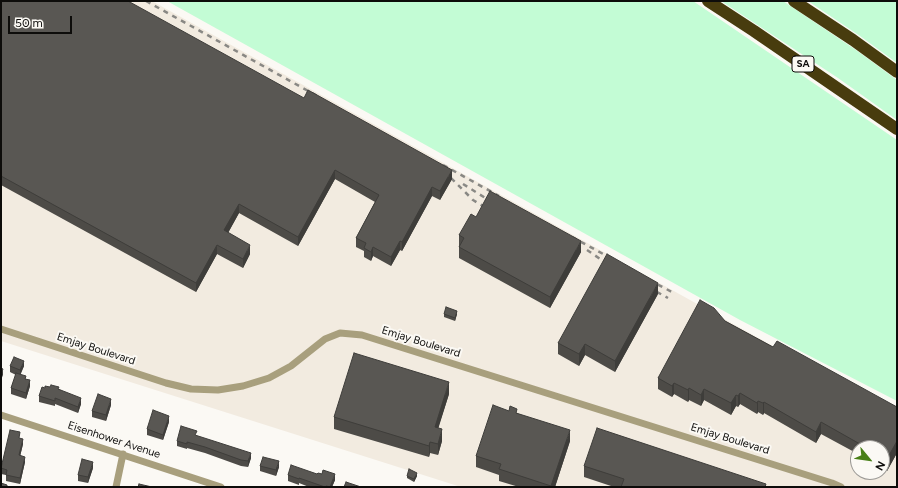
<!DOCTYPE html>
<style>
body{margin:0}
#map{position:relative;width:898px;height:488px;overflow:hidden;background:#fbf9f4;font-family:Figtree,sans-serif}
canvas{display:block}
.frame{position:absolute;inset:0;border:2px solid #0d0c0a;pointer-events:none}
.north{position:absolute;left:850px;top:440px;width:40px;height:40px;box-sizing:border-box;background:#fbf9f4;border:1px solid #9c9a96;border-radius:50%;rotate:119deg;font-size:11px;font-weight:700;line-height:16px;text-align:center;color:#0d0c0a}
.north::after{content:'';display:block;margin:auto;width:14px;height:18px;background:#498018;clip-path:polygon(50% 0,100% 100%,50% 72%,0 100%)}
.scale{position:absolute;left:8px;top:16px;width:64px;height:18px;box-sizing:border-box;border:2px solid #0d0c0a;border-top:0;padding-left:5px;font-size:12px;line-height:14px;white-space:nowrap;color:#0d0c0a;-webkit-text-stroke:3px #fbf9f4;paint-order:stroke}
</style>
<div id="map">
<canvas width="898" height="488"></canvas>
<div class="frame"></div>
<div class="north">N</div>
<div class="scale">50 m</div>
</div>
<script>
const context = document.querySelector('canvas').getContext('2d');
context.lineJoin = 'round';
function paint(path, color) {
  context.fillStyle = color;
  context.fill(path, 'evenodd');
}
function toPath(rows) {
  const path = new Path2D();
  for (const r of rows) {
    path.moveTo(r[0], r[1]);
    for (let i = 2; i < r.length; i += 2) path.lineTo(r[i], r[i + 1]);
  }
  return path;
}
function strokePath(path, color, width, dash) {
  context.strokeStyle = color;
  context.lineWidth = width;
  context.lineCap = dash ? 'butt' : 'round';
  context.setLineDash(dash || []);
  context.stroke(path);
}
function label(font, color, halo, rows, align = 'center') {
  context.font = font + ' Figtree,sans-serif';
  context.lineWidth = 4;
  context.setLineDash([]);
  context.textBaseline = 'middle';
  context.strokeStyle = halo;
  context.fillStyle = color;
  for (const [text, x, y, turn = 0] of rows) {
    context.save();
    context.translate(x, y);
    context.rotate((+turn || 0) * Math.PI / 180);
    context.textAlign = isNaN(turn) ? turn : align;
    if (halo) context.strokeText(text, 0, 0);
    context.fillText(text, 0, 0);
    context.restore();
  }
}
paint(toPath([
 [1,1,152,1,897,415,897,487,461,487,1,341],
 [858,448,882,448,882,472,858,472]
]), '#f2ebe0');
paint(toPath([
 [167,1,693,1,897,140,897,401,740,320],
 [721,1,783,1,856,50,897,80,897,120,838,78],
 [808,1,897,1,897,63,860,36]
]), '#c3fcd5');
strokePath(toPath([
 [1,329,166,383,191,389,218,390,243,386,269,378,291,366,325,339,340,333,362,335,832,483,841,487],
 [1,415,221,487],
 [116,487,123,454]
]), '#a89f7d', 7);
strokePath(toPath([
 [708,1,754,31,897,129],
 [794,1,853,40,897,72]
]), '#483c0e', 12);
strokePath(toPath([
 [146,1,319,97],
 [443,165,499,196],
 [444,171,473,200,491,211],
 [463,184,495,204],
 [572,237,616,261],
 [587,250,612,267],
 [649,280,672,292],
 [648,287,668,298]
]), '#898884', 2.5, [5, 5]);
paint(toPath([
 [1,1,452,179,440,200,432,196,402,251,400,250,391,266,373,256,371,261,364,257,364,251,356,247,356,238,375,202,335,179,298,246,239,213,228,233,250,254,243,268,217,254,196,292,1,185],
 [476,217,581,252,550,308,459,258,459,235],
 [658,294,615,372,585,355,579,366,558,354,558,343],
 [444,314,457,314,455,321,444,317],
 [725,321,773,347,897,407,897,453,887,471,882,468,882,448,858,448,858,454,821,434,816,443,764,413,763,415,758,412,757,414,740,404,738,407,736,406,731,415,704,400,701,406,689,400,688,402,674,394,672,397,658,389,658,378],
 [10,366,24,366,20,374,26,379,30,386,26,399,11,394,11,388,16,375,10,372],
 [45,388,59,389,81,404,78,413,55,404,55,406,39,402,39,396],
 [449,394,438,428,442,441,438,455,430,453,429,457,334,429,334,417],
 [111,405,106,421,92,417,92,411],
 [509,411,517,413,570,441,555,487,519,487,499,481,499,475,476,467,476,456],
 [169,422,163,440,147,435,147,429],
 [197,436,251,458,248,467,241,466,205,453,187,448,187,449,177,446,177,441],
 [20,438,23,444,20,456,25,462,20,484,6,481,6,475,1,474,1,468],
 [260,466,279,467,276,476,260,471],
 [584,466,766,487,614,487,584,477],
 [93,468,88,483,78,481,78,475],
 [317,474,335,480,332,487,309,487,299,483,299,485,288,481,288,475],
 [407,476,417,476,414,482,407,478]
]), '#4d4b47');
paint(toPath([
 [335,170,335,179,298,246,298,237],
 [452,170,452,179,440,200,440,191],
 [432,187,432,196,402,251,402,242],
 [239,204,239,213,224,240,224,230],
 [400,241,400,250,391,266,391,257],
 [581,241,581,252,550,308,550,297],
 [217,245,217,254,196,292,196,283],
 [250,245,250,254,243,268,243,259],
 [373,247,373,256,371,261,371,252],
 [658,283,658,294,615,372,615,361],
 [457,311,457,314,455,321,455,318],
 [585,344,585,355,579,366,579,354],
 [24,361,24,366,20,376,20,370],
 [3,369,3,375,1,380,1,374],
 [30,380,30,386,26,399,26,393],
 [449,382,449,394,435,439,435,427],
 [674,383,674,394,672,397,672,386],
 [689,388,689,400,688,402,688,390],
 [704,389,704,400,701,406,701,395],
 [740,393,740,404,738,407,738,396],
 [736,395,736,406,731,415,731,403],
 [81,398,81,404,78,413,78,407],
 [111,399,111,405,106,421,106,415],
 [758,401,758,412,757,414,757,403],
 [764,402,764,413,763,415,763,403],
 [169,416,169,422,163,440,163,435],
 [821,422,821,434,816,443,816,432],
 [442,429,442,441,438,455,438,444],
 [570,430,570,441,555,487,551,487],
 [23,439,23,444,19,461,19,455],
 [897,441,897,453,887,471,887,459],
 [430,442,430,453,429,457,429,446],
 [251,453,251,458,248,467,248,461],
 [25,457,25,462,20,484,20,478],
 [279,461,279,467,276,476,276,470],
 [93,462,93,468,88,483,88,477],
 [417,473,417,476,414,482,414,479],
 [335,474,335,480,332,487,330,487]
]), '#3e3d3a');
const building = toPath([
 [1,1,128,1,304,98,308,90,452,170,440,191,432,187,402,242,400,241,391,257,373,247,371,252,364,248,366,243,356,238,379,195,335,170,298,237,239,204,224,230,250,245,243,259,217,245,196,283,1,176,1,1],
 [490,191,581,241,550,297,459,247,464,238,459,235,471,214,476,217,490,191],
 [607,254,658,283,615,361,585,344,579,354,558,343,607,254],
 [700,300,714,308,725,321,773,347,777,341,897,407,897,441,887,459,882,456,882,448,867,448,821,422,816,432,764,402,763,403,758,401,757,403,740,393,738,396,736,395,731,403,704,389,701,395,689,388,688,390,674,383,672,386,658,378,700,300],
 [446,307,457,311,455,318,444,314,446,307],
 [354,353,449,382,435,427,442,429,438,444,430,442,429,446,334,417,354,353],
 [14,357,24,361,20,370,10,366,14,357],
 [1,368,3,369,1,374,1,368],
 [16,373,26,376,25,379,30,380,26,393,11,388,16,373],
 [51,385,59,387,58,389,81,398,78,407,55,398,55,401,39,396,42,387,45,388,45,386,50,387,51,385],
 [98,394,111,399,106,415,92,411,98,394],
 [493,405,509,411,510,406,517,409,516,413,570,430,551,486,499,469,501,464,476,456,493,405],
 [153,410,169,416,163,435,147,429,153,410],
 [181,426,197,431,195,435,251,453,248,461,241,460,205,447,187,442,187,444,177,441,181,426],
 [597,428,766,484,765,487,621,487,624,479,584,466,597,428],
 [10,430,20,432,19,438,23,439,19,455,25,457,20,478,6,475,7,470,1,468,10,430],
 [263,457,279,461,276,470,260,466,263,457],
 [82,459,93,462,88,477,78,475,82,459],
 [291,465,317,474,318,473,322,474,323,470,335,474,330,487,326,486,325,487,299,478,299,479,288,475,291,465],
 [409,469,417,473,414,479,407,476,409,469],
 [346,482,361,487,344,487,346,482],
 [1,483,7,485,7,487,1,487,1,483],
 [139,484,152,487,138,487,139,484]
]);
paint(building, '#595753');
strokePath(building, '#3e3d3a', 1);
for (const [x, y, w] of [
 [803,64,22]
]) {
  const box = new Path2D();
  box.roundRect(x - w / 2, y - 8, w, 16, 3);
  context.fillStyle = '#fbf9f4';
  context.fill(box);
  strokePath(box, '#0d0c0a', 1);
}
label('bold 10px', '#0d0c0a', null, [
 ["SA",803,64]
]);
label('11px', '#0d0c0a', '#fbf9f4', [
 ["Emjay Boulevard",421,342,17],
 ["Emjay Boulevard",96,349,18],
 ["Emjay Boulevard",730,439,17],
 ["Eisenhower Avenue",114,440,18]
]);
</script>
